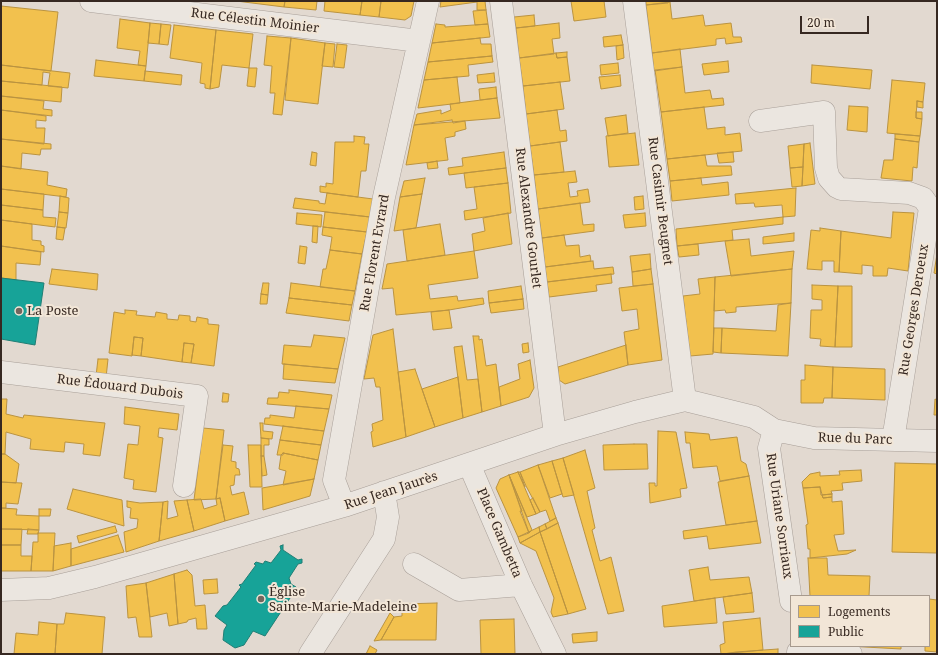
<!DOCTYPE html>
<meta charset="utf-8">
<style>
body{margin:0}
#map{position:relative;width:938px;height:655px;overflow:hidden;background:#e2d9d0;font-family:"Noto Serif",serif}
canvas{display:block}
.frame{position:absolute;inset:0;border:2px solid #362821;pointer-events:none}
.legend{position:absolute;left:790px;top:595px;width:140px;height:52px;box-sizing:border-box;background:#f2e6d7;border:1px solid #a79a8e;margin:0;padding:5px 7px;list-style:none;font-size:12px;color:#362821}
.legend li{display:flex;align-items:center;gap:8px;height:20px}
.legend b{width:20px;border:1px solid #a79a8e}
.scale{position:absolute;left:800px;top:16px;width:69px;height:18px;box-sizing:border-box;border:2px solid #362821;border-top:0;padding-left:5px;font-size:12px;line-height:14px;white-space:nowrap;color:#362821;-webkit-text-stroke:3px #f2e6d7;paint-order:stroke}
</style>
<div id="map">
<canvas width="938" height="655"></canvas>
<div class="frame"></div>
<ul class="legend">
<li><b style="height:11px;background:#f2c14e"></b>Logements</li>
<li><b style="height:11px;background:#17a398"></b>Public</li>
</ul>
<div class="scale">20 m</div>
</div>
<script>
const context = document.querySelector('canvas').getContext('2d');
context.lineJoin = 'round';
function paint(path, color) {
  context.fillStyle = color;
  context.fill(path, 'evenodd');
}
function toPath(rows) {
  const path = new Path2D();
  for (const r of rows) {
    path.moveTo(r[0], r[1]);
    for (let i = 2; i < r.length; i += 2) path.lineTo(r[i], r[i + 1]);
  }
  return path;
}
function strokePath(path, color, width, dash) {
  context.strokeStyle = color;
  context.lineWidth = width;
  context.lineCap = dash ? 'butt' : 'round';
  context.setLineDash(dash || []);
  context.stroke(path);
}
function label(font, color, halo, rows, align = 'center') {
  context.font = font + ' "Noto Serif",serif';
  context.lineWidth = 4;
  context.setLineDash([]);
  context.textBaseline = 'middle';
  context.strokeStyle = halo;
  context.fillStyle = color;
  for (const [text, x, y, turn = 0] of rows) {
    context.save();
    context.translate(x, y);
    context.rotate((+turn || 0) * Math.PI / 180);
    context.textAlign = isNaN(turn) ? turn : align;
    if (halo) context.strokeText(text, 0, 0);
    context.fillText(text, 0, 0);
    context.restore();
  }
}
const homes = toPath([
 [236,1,285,1,284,7,236,1],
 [285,1,317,1,316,10,284,7,285,1],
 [325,1,362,1,360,15,324,11,325,1],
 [362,1,381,1,379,17,360,15,362,1],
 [381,1,414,1,411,16,405,20,379,17,381,1],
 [441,1,485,1,486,10,477,10,477,2,440,7,441,1],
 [571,1,604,1,606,17,574,21,571,1],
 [646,1,668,1,668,3,646,5,646,1],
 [670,2,672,19,703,15,705,26,731,23,733,37,741,37,742,42,726,44,725,38,716,39,716,45,652,53,646,5,670,2],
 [1,6,58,12,51,71,1,65,1,6],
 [486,10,488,24,475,25,473,11,486,10],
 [534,15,535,26,516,28,514,17,534,15],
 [120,19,150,23,146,66,138,65,140,51,117,48,120,19],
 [150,23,161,24,159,44,148,43,150,23],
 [559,23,560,38,552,39,554,54,519,58,516,28,559,23],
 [161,24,171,25,168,45,159,44,161,24],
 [436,24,445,25,445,27,488,24,490,37,432,43,436,24],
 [174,25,216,30,210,89,205,88,205,84,200,83,202,63,170,58,174,25],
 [216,30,253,34,249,68,222,65,219,87,210,89,216,30],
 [621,35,623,45,604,47,603,37,621,35],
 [267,36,291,38,282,115,273,114,275,93,270,93,272,66,264,65,267,36],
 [291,38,325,43,318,104,285,100,291,38],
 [480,38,481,44,491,44,492,56,428,62,432,43,480,38],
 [325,43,335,44,333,67,322,66,325,43],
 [337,44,347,45,344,68,334,67,337,44],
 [623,45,624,58,617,60,616,46,623,45],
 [680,49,682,67,654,71,652,53,680,49],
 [567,52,567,57,557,58,556,53,567,52],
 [556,53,557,58,567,57,570,81,523,86,519,58,556,53],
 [492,56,493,62,468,65,469,76,424,80,428,62,492,56],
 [96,60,146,66,144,81,94,76,96,60],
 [728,61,729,72,704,75,702,64,728,61],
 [618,63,619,73,601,75,600,65,618,63],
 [1,65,70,73,68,88,48,86,50,73,43,72,42,85,1,81,1,65],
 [812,65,872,70,870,89,811,83,812,65],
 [682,67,685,93,710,90,712,99,723,98,724,105,661,112,655,70,682,67],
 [249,68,257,68,255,87,247,86,249,68],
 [145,71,182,75,181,85,144,81,145,71],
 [494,73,495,82,478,83,477,75,494,73],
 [620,75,621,86,601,89,599,77,620,75],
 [457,77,460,103,418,108,424,80,457,77],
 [892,80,925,83,923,102,917,101,916,118,922,119,920,136,887,133,892,80],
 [1,81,62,87,61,102,1,96,1,81],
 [560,82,564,109,526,114,523,86,560,82],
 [496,87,497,98,480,100,479,89,496,87],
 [1,96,44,101,43,109,52,110,52,116,1,110,1,96],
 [497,98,500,118,414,125,417,114,441,110,441,114,451,110,450,104,497,98],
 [917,101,923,102,923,108,917,107,917,101],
 [849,106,868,107,867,132,847,130,849,106],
 [704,107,707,129,725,127,725,135,740,133,742,151,667,159,661,112,704,107],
 [1,110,46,116,46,121,36,120,36,128,45,128,44,144,1,139,1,110],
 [557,110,560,131,566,130,567,141,530,146,526,114,557,110],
 [916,112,922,112,922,119,916,118,916,112],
 [626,115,628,133,608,136,605,118,626,115],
 [452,120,453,123,465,121,466,129,455,132,455,136,445,138,448,160,406,165,414,125,452,120],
 [635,133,639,165,609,167,606,136,635,133],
 [895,134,920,136,919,142,895,139,895,134],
 [354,136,365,137,364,144,369,144,366,171,361,171,358,197,320,192,320,186,326,187,326,183,333,184,335,142,354,142,354,136],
 [1,139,51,144,51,149,41,149,40,155,22,153,21,169,1,166,1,139],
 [895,139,919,142,917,168,913,167,912,181,881,178,884,160,893,160,895,139],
 [560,142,564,172,534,175,530,146,560,142],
 [810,143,815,184,802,186,804,144,810,143],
 [804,144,803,167,790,168,788,146,804,144],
 [312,152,317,153,316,166,310,165,312,152],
 [504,152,506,168,449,175,448,168,463,166,462,158,504,152],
 [733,152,734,162,719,163,717,153,733,152],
 [705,155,707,166,731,166,732,175,670,181,667,159,705,155],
 [437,161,438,168,428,169,427,163,437,161],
 [1,166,48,172,47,185,67,189,66,197,1,189,1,166],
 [803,167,802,186,792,187,790,168,803,167],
 [506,168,508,183,466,188,464,173,506,168],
 [575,171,577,182,568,183,570,197,578,196,577,191,588,189,590,202,538,209,534,175,575,171],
 [425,178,422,194,400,197,404,181,425,178],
 [701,178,702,185,728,182,729,195,672,201,670,181,701,178],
 [508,183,511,213,465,220,464,211,477,209,474,187,508,183],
 [796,188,795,216,783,217,782,205,755,207,754,203,736,204,735,194,796,188],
 [1,189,44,194,43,210,1,205,1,189],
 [327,193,373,199,370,217,293,208,295,198,319,201,319,203,325,204,327,193],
 [422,194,416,228,394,231,400,197,422,194],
 [60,196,69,198,68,213,59,212,60,196],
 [643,196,644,209,635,210,634,197,643,196],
 [580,203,583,225,594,224,594,231,542,238,538,209,580,203],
 [1,205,43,210,43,217,56,218,55,227,1,220,1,205],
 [59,212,68,213,66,228,57,227,59,212],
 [325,212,370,217,367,232,323,227,325,212],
 [893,212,914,213,908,271,888,268,887,276,873,276,873,266,862,265,862,274,839,272,841,231,891,238,893,212],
 [297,213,322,215,321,227,296,224,297,213],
 [508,213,512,244,474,251,472,234,485,231,483,218,508,213],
 [645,213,646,226,625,228,623,215,645,213],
 [783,217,783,224,732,230,733,240,677,246,676,229,783,217],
 [1,220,32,224,32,240,41,241,41,245,44,246,44,252,1,246,1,220],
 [440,224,445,255,407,261,403,230,440,224],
 [313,226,318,226,317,243,312,242,313,226],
 [57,227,65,228,63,240,56,239,57,227],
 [323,227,367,232,362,254,330,250,332,237,322,235,323,227],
 [820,228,841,231,839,272,834,272,834,261,822,261,822,270,807,269,811,230,820,231,820,228],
 [794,233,794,241,763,244,763,237,794,233],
 [564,235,566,246,579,245,580,257,590,255,591,261,545,267,542,238,564,235],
 [749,239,751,256,794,251,792,269,731,276,725,241,749,239],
 [698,244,699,255,679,257,677,246,698,244],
 [1,246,41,252,40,265,16,263,16,280,1,278,1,246],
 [300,246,307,247,305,264,298,263,300,246],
 [330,250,362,254,355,291,320,287,323,269,326,269,330,250],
 [474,251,478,278,428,285,430,299,457,296,458,301,483,298,484,304,449,310,396,315,393,288,382,289,387,264,474,251],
 [650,254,651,269,632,272,630,256,650,254],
 [937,254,937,274,934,273,937,254],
 [593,261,594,269,613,267,614,274,547,282,545,267,593,261],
 [52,269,98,274,97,290,49,284,52,269],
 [651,269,653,284,633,286,632,272,651,269],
 [792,269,791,303,736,307,736,312,726,313,725,310,714,311,715,277,792,269],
 [611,274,612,283,596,285,597,291,549,297,547,282,611,274],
 [715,277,713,354,690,356,683,296,700,294,698,279,715,277],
 [263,283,269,283,268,295,261,294,263,283],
 [291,283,355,291,352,305,289,298,291,283],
 [653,284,662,360,628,365,624,332,639,329,637,309,622,311,619,288,653,284],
 [812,285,838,286,835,347,820,346,821,339,810,338,811,310,822,310,822,300,812,299,812,285],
 [521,286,523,299,489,303,488,291,521,286],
 [838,286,852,286,852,347,835,347,838,286],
 [261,294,268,295,267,304,260,304,261,294],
 [289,298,352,305,349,321,286,313,289,298],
 [523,299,524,309,491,313,489,303,523,299],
 [791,303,788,356,721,353,722,328,776,331,778,305,791,303],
 [125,310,137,311,136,315,155,317,156,312,167,314,167,319,178,320,179,315,190,316,190,321,196,322,197,317,208,319,208,324,219,325,214,366,191,363,194,344,184,343,182,362,141,356,143,338,134,337,132,356,109,353,114,312,125,314,125,310],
 [449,310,452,328,433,330,431,312,449,310],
 [714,328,722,328,721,353,713,352,714,328],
 [393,329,406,437,373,447,371,432,373,431,372,424,383,420,380,387,376,387,374,378,364,379,373,335,393,329],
 [314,335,345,338,338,369,282,364,284,345,311,347,314,335],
 [473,336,479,336,479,340,482,339,486,366,496,364,501,406,482,412,473,336],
 [134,337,143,338,141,356,132,355,134,337],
 [184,343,194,344,191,363,182,362,184,343],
 [528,343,529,352,523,353,522,344,528,343],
 [626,345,628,365,565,384,559,380,558,367,626,345],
 [462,346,467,380,478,379,482,412,463,418,454,347,462,346],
 [98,359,108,359,106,378,96,376,98,359],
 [530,360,534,388,529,397,501,406,499,387,520,379,518,364,530,360],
 [284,364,338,369,335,383,283,379,284,364],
 [805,365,833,367,832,398,824,398,823,403,801,403,801,380,805,380,805,365],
 [833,367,885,369,885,400,832,398,833,367],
 [415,369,435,427,406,437,398,372,415,369],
 [458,377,463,418,435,427,422,389,458,377],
 [289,390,332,395,329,409,267,404,268,398,278,398,279,392,289,393,289,390],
 [937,390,937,415,934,415,935,399,937,400,937,390],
 [223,393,229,394,228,402,222,402,223,393],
 [1,399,7,399,6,414,23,418,24,415,105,423,100,456,83,454,84,444,65,442,64,452,30,449,31,439,6,432,5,454,1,454,1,399],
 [296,406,329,409,324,431,264,424,265,418,270,418,270,415,294,418,296,406],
 [125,407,179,414,177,430,159,428,158,437,163,438,156,492,133,489,134,480,124,478,128,444,138,445,140,426,124,424,125,407],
 [260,423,263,423,263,431,273,432,272,439,261,438,260,423],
 [283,426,324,431,321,445,280,440,283,426],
 [203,428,224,430,216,499,194,500,203,428],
 [658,431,676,432,687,488,680,489,681,497,650,503,649,483,655,483,655,486,657,486,658,431],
 [685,432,709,434,710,440,737,437,741,461,746,464,749,476,720,481,717,466,693,468,690,443,686,443,685,432],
 [261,438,269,439,269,445,264,445,264,456,261,456,261,438],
 [280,440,321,445,318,460,283,453,283,455,277,455,280,440],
 [634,444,647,444,648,469,604,470,603,445,634,444],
 [223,445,233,446,231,461,236,462,236,468,239,469,240,475,235,475,234,485,230,486,232,495,244,492,249,514,225,521,220,498,216,499,223,445],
 [248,445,261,445,262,487,250,487,248,445],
 [585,450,595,488,587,491,595,528,592,530,600,561,611,557,624,611,608,614,563,458,585,450],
 [283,453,318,460,314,479,283,485,286,471,279,469,281,455,283,453],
 [1,454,5,454,19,464,16,483,1,482,1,454],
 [261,456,264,456,267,475,262,476,261,456],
 [563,458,574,495,563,497,552,461,563,458],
 [552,461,562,494,550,498,538,465,552,461],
 [895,463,937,464,937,553,892,552,895,463],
 [538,465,556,518,550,521,546,510,540,512,526,486,520,472,538,465],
 [861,470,862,481,842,483,843,490,831,491,832,494,821,495,820,487,803,488,802,482,810,474,820,472,820,476,840,475,839,471,861,470],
 [518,472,520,472,525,487,518,472],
 [518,472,536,514,527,517,509,475,518,472],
 [509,475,529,533,518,537,496,488,500,479,509,475],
 [509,475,532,530,529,533,520,511,522,511,509,475],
 [749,476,757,521,726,525,718,482,749,476],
 [314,479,310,496,263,510,262,488,314,479],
 [1,482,22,483,18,504,6,503,6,508,1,508,1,482],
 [820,487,823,498,832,497,832,502,842,501,844,534,834,535,838,551,856,550,847,554,810,558,810,549,808,549,806,525,808,524,803,488,820,487],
 [73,489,122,500,124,526,67,509,73,489],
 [832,494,832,497,823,498,822,495,832,494],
 [220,498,225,521,194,531,187,500,201,499,204,509,217,505,216,499,220,498],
 [533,498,540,512,536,514,530,500,533,498],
 [187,500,194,531,159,541,163,502,168,501,167,519,178,516,174,501,187,500],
 [127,501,140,503,163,502,159,541,126,552,124,532,137,528,138,519,130,518,131,508,127,507,127,501],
 [1,508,17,509,16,515,39,516,39,530,1,529,1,508],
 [39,509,51,509,50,516,39,516,39,509],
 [556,518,558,523,547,529,545,524,556,518],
 [757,521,761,543,709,549,707,536,684,539,683,531,757,521],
 [558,523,586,609,568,614,540,532,558,523],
 [545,524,547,529,540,532,539,527,545,524],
 [115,526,117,532,79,543,77,536,115,526],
 [539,527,540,532,520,543,518,537,539,527],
 [1,529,22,529,21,545,1,545,1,529],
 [28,529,39,530,38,534,27,534,28,529],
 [540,532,568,614,553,617,551,612,554,598,536,551,520,543,540,532],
 [38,533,55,533,53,571,31,571,33,542,38,542,38,533],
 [118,535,124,552,71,566,71,549,118,535],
 [71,543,71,566,53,571,54,546,71,543],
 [1,545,21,545,21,556,32,556,31,571,1,571,1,545],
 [808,558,827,558,828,575,870,576,869,596,810,596,808,558],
 [708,567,710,580,749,577,752,593,694,601,689,570,708,567],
 [187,570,192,575,195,606,205,605,207,629,197,629,196,618,188,620,187,622,178,624,174,574,187,570],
 [174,574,178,624,169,626,167,613,150,617,146,583,174,574],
 [217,579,218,593,204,594,203,580,217,579],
 [146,583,152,637,139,637,136,617,128,618,126,586,146,583],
 [752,593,754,612,726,614,723,597,752,593],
 [715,598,717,623,664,627,662,606,715,598],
 [929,599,937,600,937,652,925,651,925,646,929,646,929,599],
 [437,603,436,640,381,640,394,617,402,616,402,604,437,603],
 [66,613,105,617,102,654,55,654,57,624,64,624,66,613],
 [390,613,394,617,381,640,374,641,390,613],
 [760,618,763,650,721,654,720,645,725,643,723,622,760,618],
 [514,619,515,654,481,654,480,620,514,619],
 [39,622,57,624,55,654,14,654,16,633,38,635,39,622],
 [597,632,597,641,573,643,572,634,597,632],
 [370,646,377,650,375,654,366,654,370,646],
 [847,646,901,646,901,649,847,646],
 [778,649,778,654,724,654,736,652,778,649]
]);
paint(homes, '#f2c14e');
strokePath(homes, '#ba9340', 1);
const public = toPath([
 [1,278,44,283,35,345,1,339,1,278],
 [283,545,283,550,298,560,302,559,302,563,298,564,289,578,291,584,296,587,297,591,294,592,265,636,253,631,244,645,235,648,223,640,224,630,227,625,215,616,223,606,227,605,241,587,239,585,242,584,256,565,254,564,256,562,263,564,265,561,271,563,281,550,280,546,283,545]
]);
paint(public, '#17a398');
strokePath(public, '#207e74', 1);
const minor = toPath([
 [91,1,419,41],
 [501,1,555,435],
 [634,1,685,400],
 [760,121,824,112,826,168,829,178,837,187,841,189,909,193,923,198,930,208,893,440],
 [1,372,197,396,184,486],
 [774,430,769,448,791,601],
 [469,464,521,585,555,654],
 [344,506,334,480,384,197,428,1],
 [414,564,459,590,521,585],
 [1,590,49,588,95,577,344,506,555,435,635,412,685,400,754,417,774,430,814,438,937,441],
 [798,652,851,654],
 [310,654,384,539,388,517,384,492]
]);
strokePath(minor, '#a89f98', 23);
strokePath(minor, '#ebe6e0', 22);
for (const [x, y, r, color] of [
 [19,311,4,"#72665e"],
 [261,599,4,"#72665e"]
]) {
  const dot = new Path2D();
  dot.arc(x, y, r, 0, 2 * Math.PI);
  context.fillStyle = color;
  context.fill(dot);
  strokePath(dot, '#f2e6d7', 1.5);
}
label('13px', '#362821', '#f2e6d7', [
 ["Rue Célestin Moinier",255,21,7],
 ["Rue Casimir Beugnet",660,201,83],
 ["Rue Alexandre Gourlet",528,218,83],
 ["Rue Florent Evrard",375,253,-80],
 ["Rue Georges Deroeux",914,310,-81],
 ["Rue Édouard Dubois",120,387,7],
 ["Rue du Parc",855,439,2],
 ["Rue Jean Jaurès",391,491,-18],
 ["Rue Uriane Sorriaux",779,516,82],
 ["Place Gambetta",499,533,67]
]);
label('13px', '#362821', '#f2e6d7', [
 ["La Poste",27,311],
 ["Église",269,592],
 ["Sainte-Marie-Madeleine",269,607]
], 'left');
</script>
